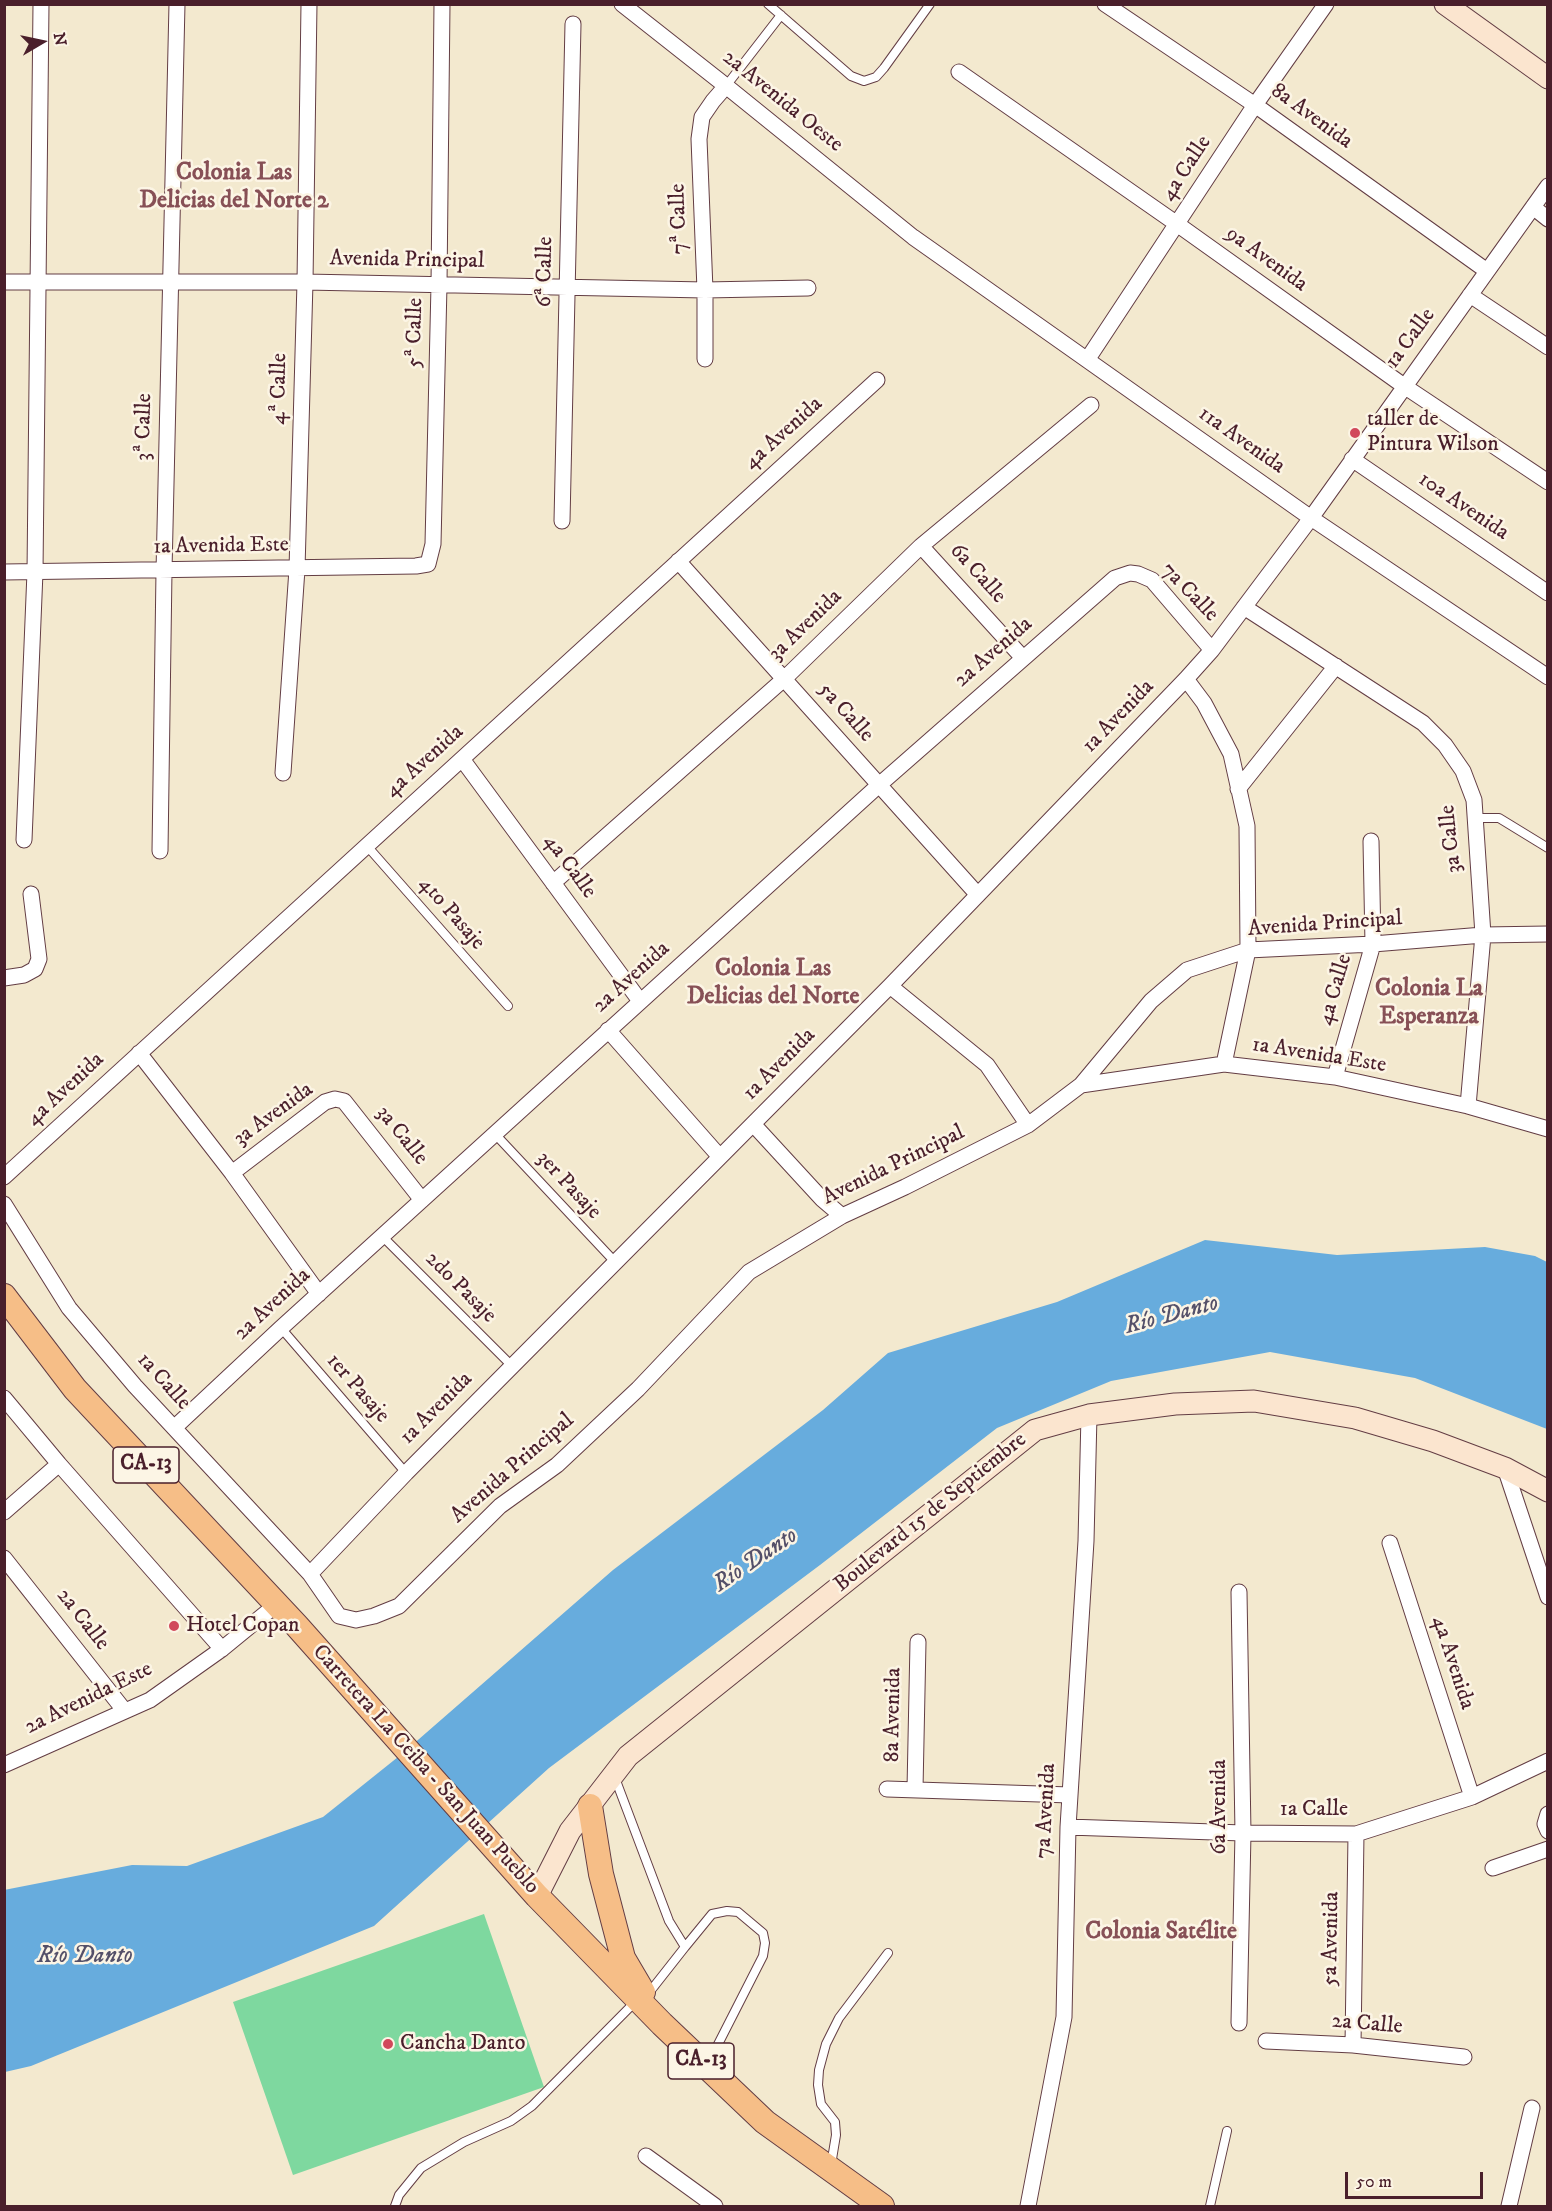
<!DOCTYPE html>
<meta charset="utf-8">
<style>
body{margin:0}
#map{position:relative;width:1552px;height:2211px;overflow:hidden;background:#f3e9cf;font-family:"IM FELL DW Pica",serif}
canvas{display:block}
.frame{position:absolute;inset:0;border:6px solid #4a1f2b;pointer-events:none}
.north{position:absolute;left:12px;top:12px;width:60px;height:60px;-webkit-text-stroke:4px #fcf5e5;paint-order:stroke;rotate:81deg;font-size:16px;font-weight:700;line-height:24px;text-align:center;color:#4a1f2b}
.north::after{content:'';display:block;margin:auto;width:21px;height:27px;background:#4a1f2b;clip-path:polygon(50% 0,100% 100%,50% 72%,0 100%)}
.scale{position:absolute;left:1345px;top:2172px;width:138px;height:27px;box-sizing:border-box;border:3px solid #4a1f2b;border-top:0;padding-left:8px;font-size:18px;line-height:21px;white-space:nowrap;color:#4a1f2b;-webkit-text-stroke:4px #fcf5e5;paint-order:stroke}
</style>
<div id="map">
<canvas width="1552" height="2211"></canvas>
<div class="frame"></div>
<div class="north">N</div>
<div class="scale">50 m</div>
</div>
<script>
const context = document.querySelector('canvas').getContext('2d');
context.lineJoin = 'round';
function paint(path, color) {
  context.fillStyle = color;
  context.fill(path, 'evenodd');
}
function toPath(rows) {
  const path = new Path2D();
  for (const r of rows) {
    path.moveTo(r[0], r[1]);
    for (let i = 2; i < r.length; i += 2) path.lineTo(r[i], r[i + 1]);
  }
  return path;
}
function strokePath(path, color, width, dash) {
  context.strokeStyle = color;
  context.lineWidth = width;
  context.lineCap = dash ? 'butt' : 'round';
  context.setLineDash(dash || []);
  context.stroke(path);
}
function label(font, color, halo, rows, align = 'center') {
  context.font = font + ' "IM FELL DW Pica",serif';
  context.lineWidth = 5;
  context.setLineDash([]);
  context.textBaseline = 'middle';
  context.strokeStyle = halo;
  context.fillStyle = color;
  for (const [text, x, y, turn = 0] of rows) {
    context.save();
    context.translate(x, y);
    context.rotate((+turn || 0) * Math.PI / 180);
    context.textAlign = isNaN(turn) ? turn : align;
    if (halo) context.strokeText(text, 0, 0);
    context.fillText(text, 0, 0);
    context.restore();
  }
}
paint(toPath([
 [484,1914,544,2087,293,2175,233,2002]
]), '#7ed89f');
paint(toPath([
 [1205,1240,1337,1255,1485,1247,1535,1256,1547,1262,1547,1429,1415,1378,1270,1352,1111,1381,997,1428,820,1565,549,1768,374,1926,31,2066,5,2072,4,1890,132,1865,187,1866,323,1817,403,1753,613,1570,823,1410,888,1353,1057,1302]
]), '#67acdd');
const lane = toPath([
 [768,4,851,76,864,81,876,77,884,68,930,4],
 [726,86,781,15],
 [1475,818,1499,818,1548,848],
 [367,846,508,1006],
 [495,1134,615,1262],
 [382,1236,512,1366],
 [281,1328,406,1473],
 [615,1778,669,1921,685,1947,648,1994],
 [685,1947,712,1914,727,1911,738,1912,763,1933,765,1943,763,1956,709,2062],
 [831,2165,836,2135,835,2122,821,2104,818,2085,819,2070,826,2044,839,2018,888,1953],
 [395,2206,399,2195,421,2168,464,2142,511,2121,532,2106,637,2000],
 [1210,2206,1227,2131]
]);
const street = toPath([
 [622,4,726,86,913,237,1311,518,1548,677],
 [1105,4,1255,105,1487,271],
 [959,72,1177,224,1404,386,1548,482],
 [1533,207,1548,219],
 [4,282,305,282,705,290,808,288],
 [1470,295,1548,347],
 [705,359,705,290,699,139,702,117,713,101,726,86],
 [1087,360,1255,105,1326,4],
 [1352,459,1548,593],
 [562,521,573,24],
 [921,546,1023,658],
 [678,561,978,895],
 [4,572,416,566,428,564,433,544,439,285,442,4],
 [1244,607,1423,723,1445,745,1463,771,1474,800,1483,935,1468,1106],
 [1186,679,1204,703,1231,754,1247,826,1248,950,1224,1064],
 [462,759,640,1001],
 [283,773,297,569,305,282,309,4],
 [1238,789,1336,666],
 [24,840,35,572,41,4],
 [160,851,164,571,177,4],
 [553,883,784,679,921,546,1091,405],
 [4,978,24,975,35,969,39,959,31,894],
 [890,986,987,1065,1028,1125],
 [608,1030,720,1157],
 [139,1053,232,1173,319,1294],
 [1335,1077,1373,944,1371,841],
 [1081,1085,1224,1064,1335,1077,1468,1106,1548,1129],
 [753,1124,822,1199,842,1216],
 [232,1173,325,1102,335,1099,344,1101,422,1200],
 [4,1177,877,380],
 [4,1204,69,1308,135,1386,310,1574,339,1616,356,1620,374,1616,399,1606,500,1506,557,1465,638,1389,749,1272,842,1216,905,1187,1028,1125,1081,1085,1151,1001,1187,970,1248,950,1373,944,1483,935,1548,934],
 [4,1398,59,1464,222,1649],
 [174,1428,281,1328,879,785,1115,578,1130,573,1138,574,1152,580,1212,650],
 [1505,1468,1548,1597],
 [4,1512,59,1464],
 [1390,1543,1472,1797],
 [4,1558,124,1710],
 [310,1574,406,1473,890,986,1186,679,1212,650,1311,518,1548,186],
 [1239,1592,1243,1833,1239,2023],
 [4,1765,150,1700,222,1649,277,1604],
 [887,1789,1070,1795],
 [915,1789,918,1642],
 [1548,1814,1545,1824,1548,1831],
 [1068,1827,1243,1833,1356,1834,1472,1797,1548,1761],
 [1493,1868,1548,1849],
 [1266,2041,1353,2045,1464,2057],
 [1353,2045,1356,1834],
 [646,2156,715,2206],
 [1028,2206,1064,2017,1068,1827,1086,1541,1089,1415],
 [1509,2206,1532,2108]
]);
const secondary = toPath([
 [1445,4,1548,78],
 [537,1896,570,1831,628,1756,1035,1430,1089,1415,1175,1404,1254,1401,1355,1418,1433,1441,1505,1468,1548,1491]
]);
const primary = toPath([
 [4,1296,75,1389,297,1626,537,1896,662,2024,765,2122,882,2206],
 [590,1806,601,1874,623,1958,643,1992]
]);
strokePath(lane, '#633d44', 10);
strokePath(street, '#633d44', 17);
strokePath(secondary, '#633d44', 23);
strokePath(primary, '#633d44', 26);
strokePath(lane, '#fff', 8);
strokePath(street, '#fff', 15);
strokePath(secondary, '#fbe5cf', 21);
strokePath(primary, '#f6be87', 24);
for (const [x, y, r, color] of [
 [1355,433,6,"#d1495b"],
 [174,1626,6,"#d1495b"],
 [388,2044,6,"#d1495b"]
]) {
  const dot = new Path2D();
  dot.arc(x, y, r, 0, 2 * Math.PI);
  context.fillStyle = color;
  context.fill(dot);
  strokePath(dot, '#fcf5e5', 2);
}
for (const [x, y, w] of [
 [146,1465,66],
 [701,2061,66]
]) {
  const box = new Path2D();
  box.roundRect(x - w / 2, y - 18, w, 36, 4.5);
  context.fillStyle = '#fcf5e5';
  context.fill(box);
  strokePath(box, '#4a1f2b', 1.5);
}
label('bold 21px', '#4a1f2b', null, [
 ["CA-13",146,1465],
 ["CA-13",701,2061]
]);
label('22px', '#4a1f2b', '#fcf5e5', [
 ["2a Avenida Oeste",782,102,39],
 ["8a Avenida",1311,117,36],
 ["4a Calle",1187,169,-57],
 ["7ª Calle",680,219,-92],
 ["9a Avenida",1266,260,36],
 ["Avenida Principal",407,261,1],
 ["6ª Calle",546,272,-89],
 ["5ª Calle",416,333,-89],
 ["1a Calle",1411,339,-54],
 ["4ª Calle",280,389,-89],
 ["3ª Calle",145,427,-89],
 ["4a Avenida",784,434,-42],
 ["11a Avenida",1241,441,35],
 ["10a Avenida",1463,507,34],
 ["1a Avenida Este",221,547,-1],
 ["6a Calle",977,574,48],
 ["7a Calle",1189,593,46],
 ["3a Avenida",806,626,-44],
 ["2a Avenida",994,653,-41],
 ["5a Calle",845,713,48],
 ["1a Avenida",1119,717,-46],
 ["4a Avenida",425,762,-42],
 ["3a Calle",1452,839,-96],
 ["4a Calle",569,867,54],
 ["4to Pasaje",451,914,49],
 ["Avenida Principal",1325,925,-4],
 ["2a Avenida",632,978,-42],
 ["4a Calle",1336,990,-74],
 ["1a Avenida Este",1319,1056,9],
 ["1a Avenida",780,1065,-45],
 ["4a Avenida",66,1090,-43],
 ["3a Avenida",274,1115,-36],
 ["3a Calle",401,1136,51],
 ["Avenida Principal",894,1166,-26],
 ["3er Pasaje",568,1186,47],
 ["2do Pasaje",460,1288,45],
 ["2a Avenida",273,1305,-43],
 ["1a Calle",163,1382,48],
 ["1er Pasaje",357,1389,49],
 ["1a Avenida",437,1409,-45],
 ["Avenida Principal",513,1469,-41],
 ["Boulevard 15 de Septiembre",931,1513,-39],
 ["2a Calle",82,1620,52],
 ["4a Avenida",1452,1663,72],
 ["2a Avenida Este",89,1699,-26],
 ["8a Avenida",894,1715,-89],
 ["Carretera La Ceiba - San Juan Pueblo",425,1770,48],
 ["6a Avenida",1220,1807,-90],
 ["1a Calle",1314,1810],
 ["7a Avenida",1047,1811,-87],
 ["5a Avenida",1332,1939,-89],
 ["2a Calle",1367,2025,5]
]);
label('22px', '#4a1f2b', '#fcf5e5', [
 ["taller de",1367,420],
 ["Pintura Wilson",1367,445],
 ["Hotel Copan",186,1626],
 ["Cancha Danto",400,2044]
], 'left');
label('bold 24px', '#875056', '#fcf5e5', [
 ["Colonia Las",234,174],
 ["Delicias del Norte 2",234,202],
 ["Colonia Las",773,970],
 ["Delicias del Norte",773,998],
 ["Colonia La",1429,990],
 ["Esperanza",1429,1018],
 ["Colonia Satélite",1161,1933]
]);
label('italic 24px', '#545069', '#fcf5e5', [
 ["Río Danto",1172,1316,-15],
 ["Río Danto",756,1561,-34],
 ["Río Danto",85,1957]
]);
</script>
